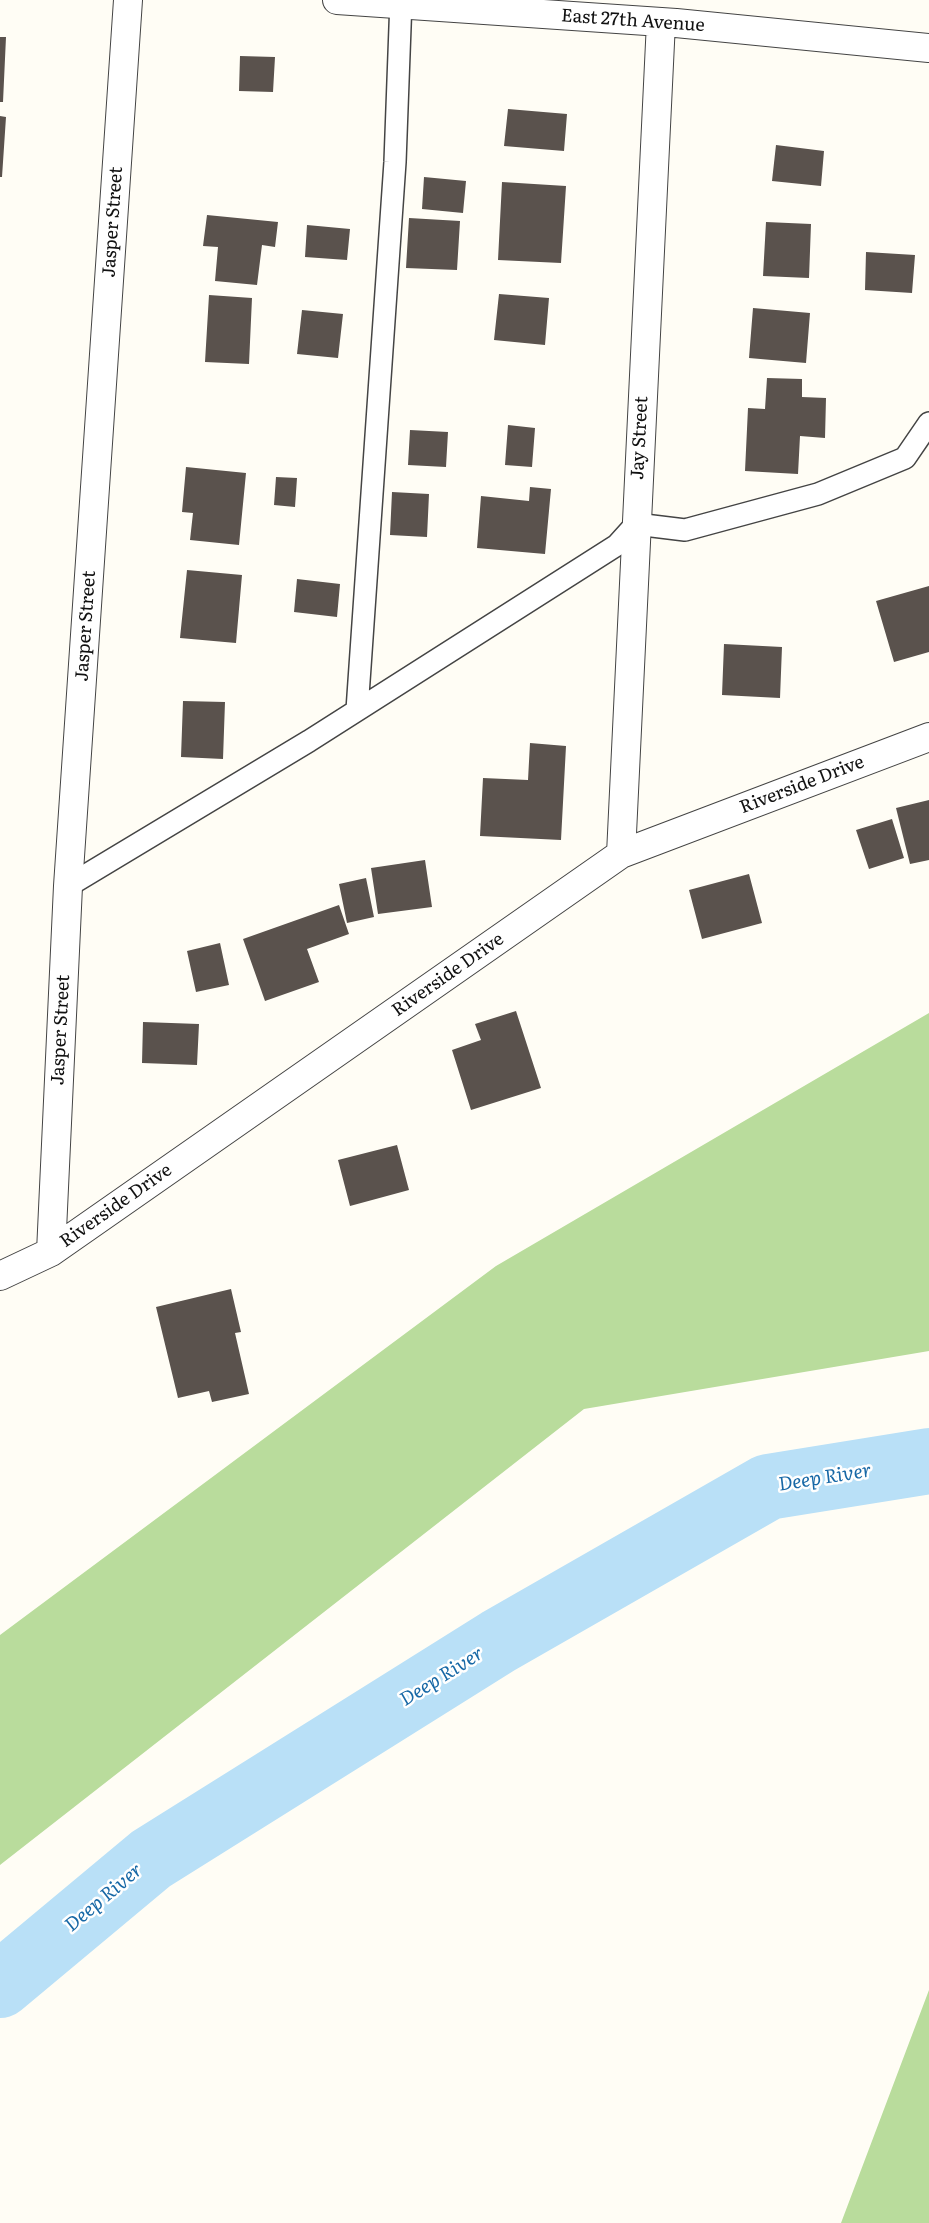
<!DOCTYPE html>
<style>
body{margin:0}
canvas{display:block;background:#fffdf5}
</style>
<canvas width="929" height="2223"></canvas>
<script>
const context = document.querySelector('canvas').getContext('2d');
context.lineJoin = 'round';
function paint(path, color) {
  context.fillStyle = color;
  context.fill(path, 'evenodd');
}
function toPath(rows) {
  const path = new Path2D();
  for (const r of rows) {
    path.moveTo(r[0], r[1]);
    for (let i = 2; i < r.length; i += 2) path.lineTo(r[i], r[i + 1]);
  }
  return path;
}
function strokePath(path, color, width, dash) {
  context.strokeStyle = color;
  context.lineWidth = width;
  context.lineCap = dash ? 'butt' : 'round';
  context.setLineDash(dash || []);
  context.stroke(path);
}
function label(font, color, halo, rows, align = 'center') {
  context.font = font + ' Literata,serif';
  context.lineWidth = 5;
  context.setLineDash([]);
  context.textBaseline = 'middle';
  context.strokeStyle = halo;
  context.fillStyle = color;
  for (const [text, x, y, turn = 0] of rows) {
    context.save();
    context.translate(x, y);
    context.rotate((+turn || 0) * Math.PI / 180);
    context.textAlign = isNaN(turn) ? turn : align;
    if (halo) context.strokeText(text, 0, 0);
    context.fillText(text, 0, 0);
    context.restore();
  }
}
paint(toPath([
 [929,1013,929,1351,584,1409,0,1865,0,1635,496,1266],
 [929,1990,929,2223,841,2223]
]), '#b9dc9c');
strokePath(toPath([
 [0,1985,151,1859,499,1641,768,1487,929,1461]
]), '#b9e0f7', 66);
paint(toPath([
 [0,37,6,37,3,102,0,102],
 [240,56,275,57,273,92,239,91],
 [508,109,567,114,564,151,504,146],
 [0,116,6,117,2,177,0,177],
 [776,145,824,151,821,186,772,181],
 [424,177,466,181,463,213,422,209],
 [502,182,566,186,561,263,498,260],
 [207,215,278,222,275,247,262,245,257,285,215,281,218,247,203,246],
 [409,218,460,221,457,270,406,268],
 [766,222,811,224,809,278,763,276],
 [307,225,350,229,347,260,305,257],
 [866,252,915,255,912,293,865,290],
 [499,294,549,298,545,345,494,340],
 [209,295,252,298,249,364,205,362],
 [753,308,810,313,806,363,749,358],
 [302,310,343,314,338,358,297,354],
 [767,378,802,379,802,397,826,398,825,438,800,436,798,474,745,471,748,408,765,409],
 [508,425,535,428,532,467,505,465],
 [410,430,448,432,446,467,408,465],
 [186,467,246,473,239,545,190,540,193,513,182,512],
 [276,477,297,478,295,507,274,505],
 [530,487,551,489,545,554,477,548,481,496,529,501],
 [392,492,429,494,427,537,390,535],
 [187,570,242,575,236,643,180,638],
 [297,579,340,584,337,617,294,612],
 [929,586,929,652,894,662,876,601],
 [724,644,782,647,780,698,722,695],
 [183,701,225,702,223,759,181,757],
 [530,743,566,746,561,840,480,836,483,778,528,780],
 [929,800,929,860,910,864,896,808],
 [892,819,904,858,869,869,856,830],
 [425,860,432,907,378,914,371,868],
 [749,874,762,923,702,939,689,890],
 [366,878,374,917,347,923,339,884],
 [339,905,349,934,307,949,319,982,265,1001,243,939],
 [220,943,229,985,196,992,187,951],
 [516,1011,541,1088,471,1110,452,1050,481,1040,475,1024],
 [143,1022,199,1024,197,1065,142,1063],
 [397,1145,409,1190,350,1206,338,1160],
 [231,1289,241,1332,235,1333,249,1394,212,1402,209,1391,178,1398,156,1307]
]), '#5a524d');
const lane = toPath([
 [357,710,395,162,401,0],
 [68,886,309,741,617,545,636,524,685,530,818,494,905,458,929,423]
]);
const street = toPath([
 [337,0,676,23,929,48],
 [621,854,661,22],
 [51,1252,68,886,128,0],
 [0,1276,51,1252,621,854,929,737]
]);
strokePath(lane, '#444', 24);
strokePath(street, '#444', 30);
strokePath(lane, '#fff', 21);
strokePath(street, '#fff', 28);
label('18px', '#111', '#fff', [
 ["East 27th Avenue",633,21,4],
 ["Jasper Street",113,222,-86],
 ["Jay Street",640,438,-87],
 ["Jasper Street",86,626,-86],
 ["Riverside Drive",802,785,-21],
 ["Riverside Drive",448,975,-35],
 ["Jasper Street",61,1030,-87],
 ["Riverside Drive",116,1206,-35]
]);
label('italic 19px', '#1768a6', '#fff', [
 ["Deep River",825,1478,-9],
 ["Deep River",442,1677,-32],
 ["Deep River",104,1898,-40]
]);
</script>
